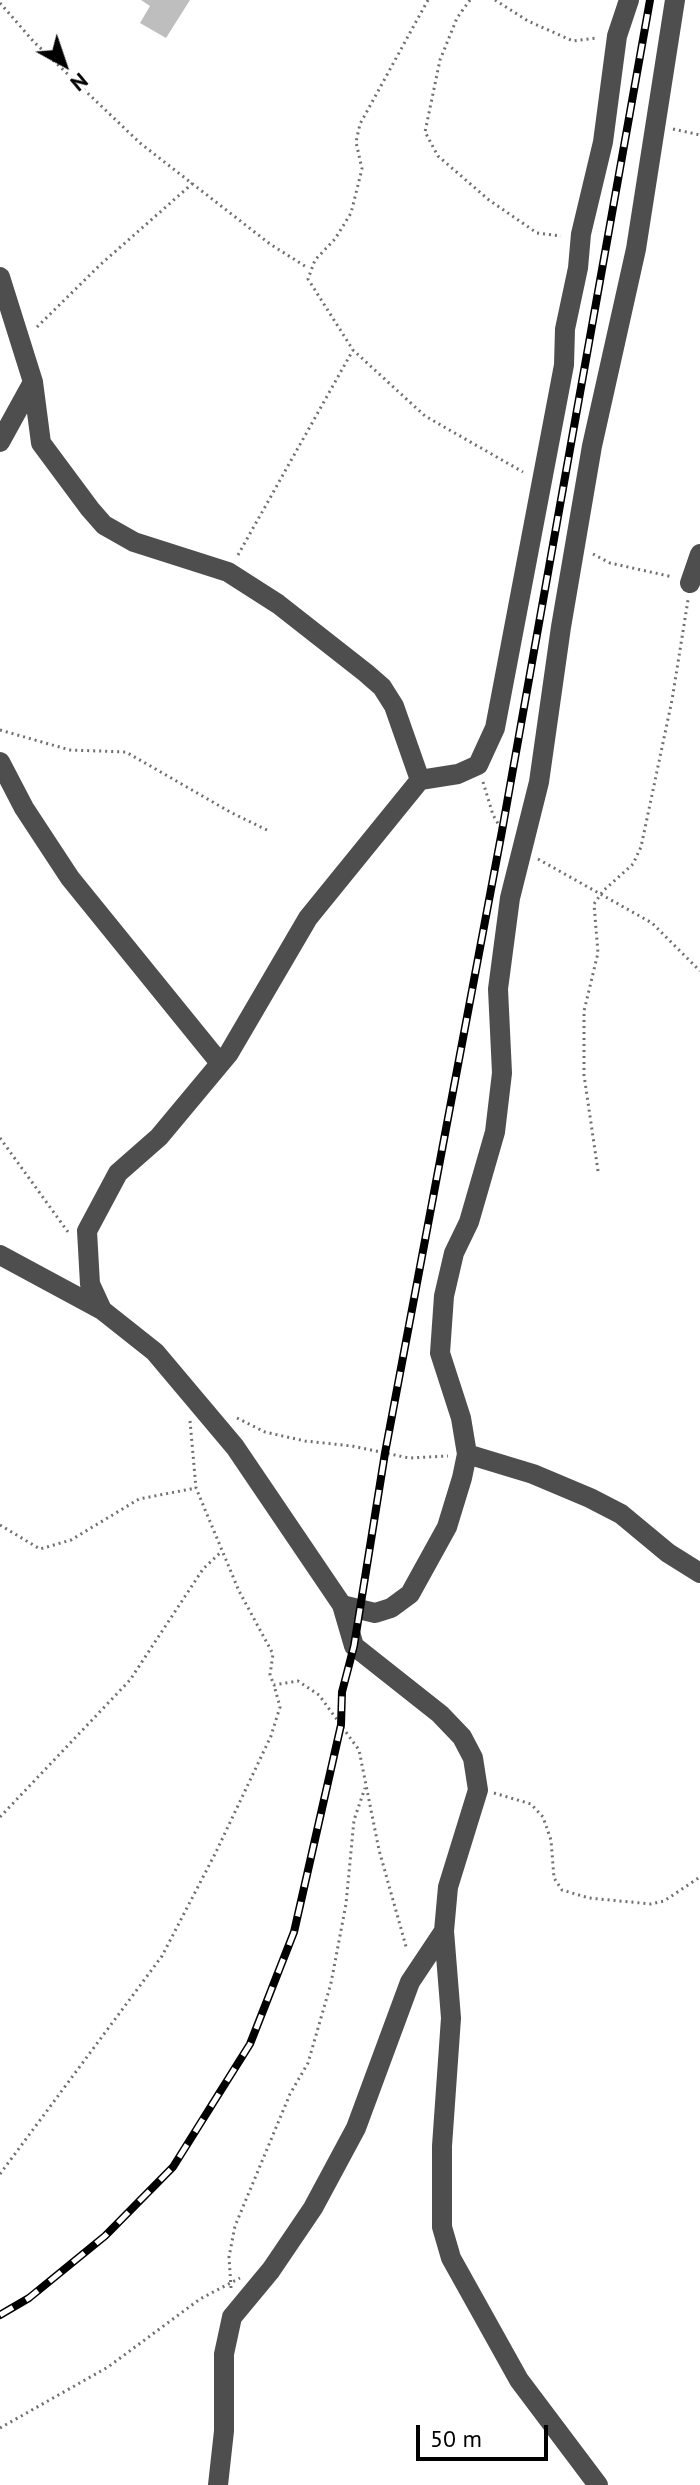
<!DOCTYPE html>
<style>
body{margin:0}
#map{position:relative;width:700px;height:2485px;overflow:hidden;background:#fff;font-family:"PT Sans",sans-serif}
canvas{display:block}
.north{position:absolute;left:24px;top:24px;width:80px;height:80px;-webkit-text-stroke:6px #fff;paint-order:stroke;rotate:140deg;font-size:22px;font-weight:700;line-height:32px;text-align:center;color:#000}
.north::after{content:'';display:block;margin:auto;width:28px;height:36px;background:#000;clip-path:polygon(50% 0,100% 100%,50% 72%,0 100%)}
.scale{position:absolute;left:416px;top:2425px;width:132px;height:36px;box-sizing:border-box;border:4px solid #000;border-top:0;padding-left:10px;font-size:24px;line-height:28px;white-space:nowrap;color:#000;-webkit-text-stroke:6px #fff;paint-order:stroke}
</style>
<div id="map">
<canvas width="700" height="2485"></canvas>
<div class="north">N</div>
<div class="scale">50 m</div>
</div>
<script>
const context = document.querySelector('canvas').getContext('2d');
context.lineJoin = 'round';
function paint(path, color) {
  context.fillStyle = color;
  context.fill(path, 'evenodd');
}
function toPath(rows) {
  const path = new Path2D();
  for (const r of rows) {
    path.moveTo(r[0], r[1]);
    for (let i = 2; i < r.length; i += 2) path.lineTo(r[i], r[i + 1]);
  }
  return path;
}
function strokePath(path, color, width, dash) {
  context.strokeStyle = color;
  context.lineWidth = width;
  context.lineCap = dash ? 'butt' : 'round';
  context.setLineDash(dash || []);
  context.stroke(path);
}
paint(toPath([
 [141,0,190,0,166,38,140,23,150,6]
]), '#bebebe');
strokePath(toPath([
 [428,0,360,124,356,142,362,169,351,213,335,239,315,260,308,279,353,350,425,416,523,472],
 [470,0,457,18,440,60,425,132,438,156,489,200,537,233,561,236],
 [495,0,528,21,573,41,597,38],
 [0,3,34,42,140,143,270,244,308,268],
 [673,129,700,135],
 [37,327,100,265,193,183],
 [593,554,610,563,673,577],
 [238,555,353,350],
 [0,730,70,750,126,752,230,812,269,831],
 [483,782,493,815,506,837],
 [538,859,652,923,700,971],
 [0,1138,68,1232],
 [598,1171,584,1075,584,1011,598,953,594,904,603,891,633,864,641,847,672,700,688,600],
 [237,1418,265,1432,305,1441,352,1446,409,1458,448,1456],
 [190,1421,196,1488,239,1591,273,1654,270,1675,274,1685,298,1681,319,1695,359,1750,379,1850,407,1950],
 [0,1525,40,1549,71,1540,139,1499,196,1488],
 [494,1793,531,1804,543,1817,551,1840,554,1878,562,1890,589,1898,651,1904,664,1901,700,1877],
 [0,1817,130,1680,203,1569,221,1552],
 [0,2174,162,1956,216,1852,271,1736,280,1707,274,1685],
 [231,2288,229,2257,235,2226,290,2094,308,2063,331,1983,346,1904,354,1820,365,1788],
 [0,2428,108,2367,200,2299,240,2278]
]), '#707070', 3, [2, 4]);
strokePath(toPath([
 [0,277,33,382,41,443,90,509,104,525,134,542,228,572,278,604,366,673,382,687,394,706,420,780,308,918,229,1053,159,1137,118,1173,87,1231,90,1284,102,1310],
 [0,442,33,382],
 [690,583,700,554],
 [0,762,24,808,70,878,220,1063],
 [420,780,458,774,478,765,495,728,564,365,565,329,578,268,581,234,603,142,617,36,629,0],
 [0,1255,102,1310,155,1352,235,1447,342,1605,354,1646,440,1714,462,1737,473,1758,478,1790,448,1887,444,1931,451,2018,442,2146,442,2227,451,2258,519,2380,598,2485],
 [467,1454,533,1474,590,1498,621,1514,668,1553,700,1573],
 [342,1605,375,1613,391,1608,410,1594,447,1527,462,1478,467,1454,461,1418,440,1353,444,1296,454,1253,469,1222,495,1132,502,1073,498,989,510,898,539,782,561,627,592,446,636,249,675,0],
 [218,2485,224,2431,224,2354,232,2317,271,2270,313,2208,356,2128,410,1982,444,1931]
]), '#4e4e4e', 20);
const rail = toPath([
 [0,2315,29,2298,105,2236,173,2167,250,2044,294,1932,341,1725,342,1692,354,1646,385,1453,502,831,650,0]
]);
strokePath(rail, '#000', 8);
strokePath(rail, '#fff', 5, [15]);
</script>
